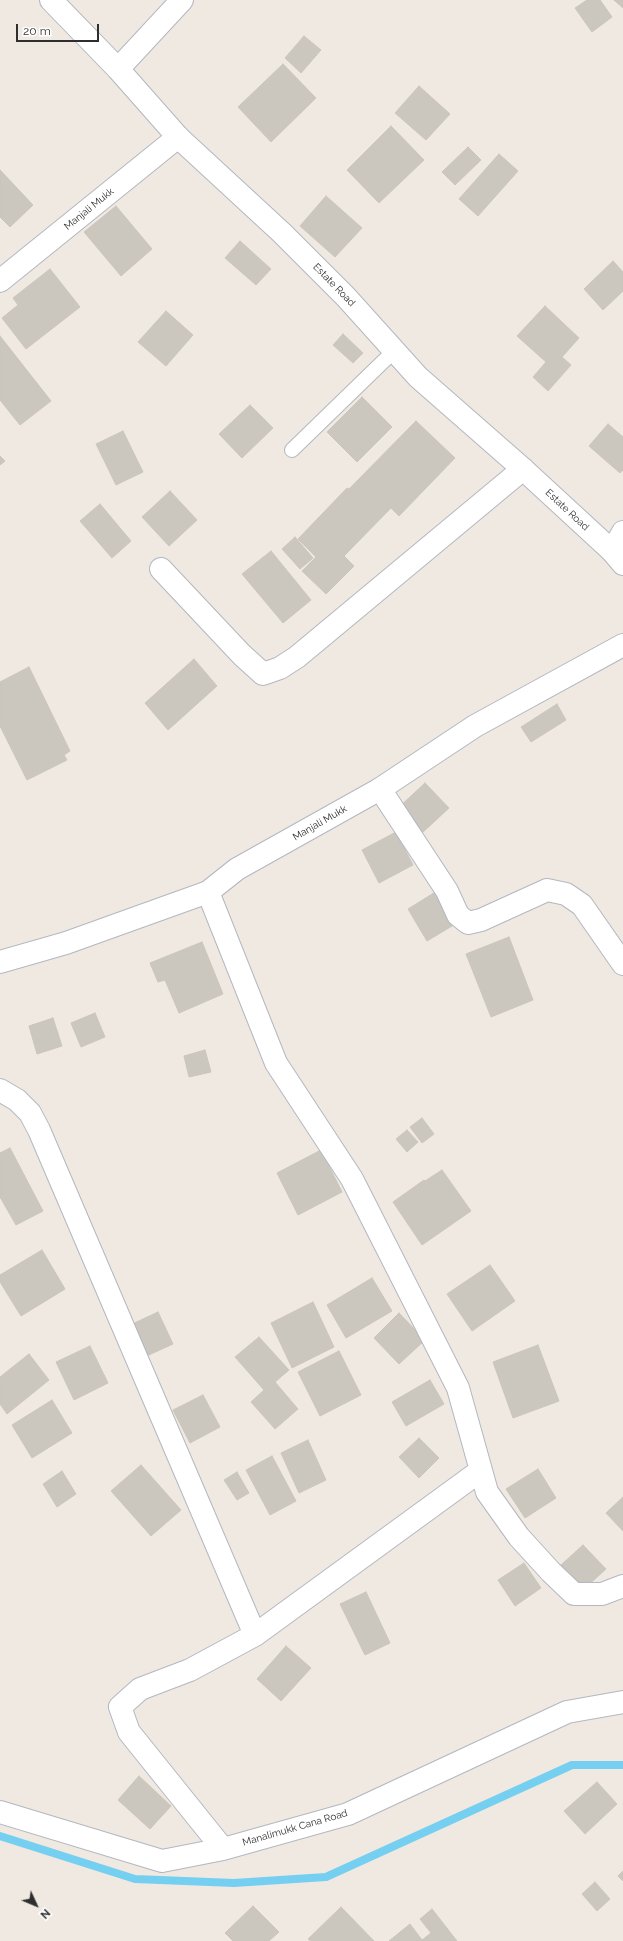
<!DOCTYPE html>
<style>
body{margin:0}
#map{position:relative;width:623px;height:1941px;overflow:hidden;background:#efe9e1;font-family:Raleway,sans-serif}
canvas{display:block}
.north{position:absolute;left:16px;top:1885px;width:40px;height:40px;-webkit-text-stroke:3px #fff;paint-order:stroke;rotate:134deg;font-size:11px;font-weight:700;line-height:16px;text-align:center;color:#2e2e2e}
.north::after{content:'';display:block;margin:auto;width:14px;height:18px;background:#2e2e2e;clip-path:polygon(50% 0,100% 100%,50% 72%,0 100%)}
.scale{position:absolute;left:16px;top:24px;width:83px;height:18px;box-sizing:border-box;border:2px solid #2e2e2e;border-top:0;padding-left:5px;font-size:12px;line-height:14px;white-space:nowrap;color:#2e2e2e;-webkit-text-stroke:3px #fff;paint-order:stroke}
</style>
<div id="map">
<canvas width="623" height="1941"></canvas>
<div class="north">N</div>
<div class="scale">20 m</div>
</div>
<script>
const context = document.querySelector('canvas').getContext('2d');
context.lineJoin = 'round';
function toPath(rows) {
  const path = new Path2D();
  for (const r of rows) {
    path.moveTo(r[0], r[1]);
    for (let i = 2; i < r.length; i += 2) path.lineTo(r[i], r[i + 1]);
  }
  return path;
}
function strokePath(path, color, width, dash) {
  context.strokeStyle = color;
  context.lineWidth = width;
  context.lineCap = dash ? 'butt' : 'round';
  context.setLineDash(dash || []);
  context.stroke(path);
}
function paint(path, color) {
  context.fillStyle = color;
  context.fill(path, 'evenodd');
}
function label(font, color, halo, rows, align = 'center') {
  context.font = font + ' Raleway,sans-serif';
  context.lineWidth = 4;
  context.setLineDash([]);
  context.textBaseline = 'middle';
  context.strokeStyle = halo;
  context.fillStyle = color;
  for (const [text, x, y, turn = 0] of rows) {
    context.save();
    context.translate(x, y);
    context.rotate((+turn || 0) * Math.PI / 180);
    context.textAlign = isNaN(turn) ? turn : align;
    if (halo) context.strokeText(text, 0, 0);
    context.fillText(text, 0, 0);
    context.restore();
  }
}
strokePath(toPath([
 [0,1836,135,1879,234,1883,326,1877,572,1765,623,1765]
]), '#75cff0', 8);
const building = toPath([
 [587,0,600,0,612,17,592,32,575,8,587,0],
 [614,0,623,0,623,8,614,0],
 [304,36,321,50,301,73,285,58,304,36],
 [283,64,316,98,271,142,238,107,283,64],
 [419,86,450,114,426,140,395,113,419,86],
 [391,126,424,160,379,203,347,170,391,126],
 [468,147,481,160,455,185,442,172,468,147],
 [499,154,518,171,478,216,459,199,499,154],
 [0,170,33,205,10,227,0,217,0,170],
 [326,196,362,228,335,257,300,226,326,196],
 [116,206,152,249,121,276,84,232,116,206],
 [240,241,271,269,256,285,225,258,240,241],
 [613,261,623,272,623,291,603,310,584,289,613,261],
 [50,269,80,307,26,349,2,318,18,305,13,298,50,269],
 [545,306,579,338,562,357,571,365,548,391,533,377,546,362,517,336,545,306],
 [166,311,193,335,166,366,138,342,166,311],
 [343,334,363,353,353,363,333,345,343,334],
 [0,336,51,401,20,425,0,400,0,336],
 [362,397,392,427,357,462,327,432,362,397],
 [250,405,273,428,242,458,219,434,250,405],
 [416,421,455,458,399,516,391,508,344,556,354,566,326,594,302,571,316,557,298,539,347,488,349,489,416,421],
 [608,424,623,437,623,470,620,473,589,446,608,424],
 [123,431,143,472,116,485,96,444,123,431],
 [0,456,5,461,0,465,0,456],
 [170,491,197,520,169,546,142,517,170,491],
 [100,504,131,541,112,558,80,521,100,504],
 [295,537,313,558,300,569,282,549,295,537],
 [271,551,311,600,283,623,242,574,271,551],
 [194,659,217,686,168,730,145,703,194,659],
 [29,667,70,751,64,755,67,760,27,780,0,726,0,682,29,667],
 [557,704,566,720,531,742,521,727,557,704],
 [425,783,449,808,421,834,397,809,425,783],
 [396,832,413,865,379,883,362,850,396,832],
 [437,891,457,923,427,941,408,909,437,891],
 [509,937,533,1000,491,1017,466,954,509,937],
 [202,942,223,994,179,1013,165,980,158,982,150,963,202,942],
 [95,1013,105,1037,81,1047,71,1023,95,1013],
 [53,1018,62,1046,37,1054,29,1026,53,1018],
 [205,1050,211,1072,189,1077,184,1056,205,1050],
 [422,1118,434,1134,422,1143,410,1127,422,1118],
 [407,1130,418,1142,407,1152,396,1139,407,1130],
 [10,1148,43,1211,16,1225,0,1197,0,1153,10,1148],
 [321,1150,342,1192,298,1215,277,1173,321,1150],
 [442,1170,471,1211,422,1245,393,1202,424,1180,425,1181,442,1170],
 [42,1250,65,1289,21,1316,0,1282,0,1275,42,1250],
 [490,1265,515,1301,472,1331,447,1294,490,1265],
 [372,1278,392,1311,346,1338,327,1305,372,1278],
 [313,1302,334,1347,292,1368,271,1323,313,1302],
 [158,1312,173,1344,140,1359,126,1327,158,1312],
 [399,1313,425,1340,399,1364,374,1338,399,1313],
 [259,1337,289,1370,275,1382,298,1409,275,1429,251,1402,264,1390,235,1357,259,1337],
 [538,1345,559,1401,513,1418,493,1362,538,1345],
 [90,1346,108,1383,74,1400,56,1362,90,1346],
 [339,1351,361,1395,320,1416,298,1372,339,1351],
 [29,1354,49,1380,7,1414,0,1404,0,1377,29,1354],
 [430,1380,444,1404,406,1426,392,1402,430,1380],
 [203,1395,220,1427,190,1443,173,1410,203,1395],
 [52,1400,72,1433,32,1458,12,1425,52,1400],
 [419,1438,439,1458,419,1478,399,1457,419,1438],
 [308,1440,326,1480,299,1493,281,1453,308,1440],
 [272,1456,296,1501,270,1515,246,1470,272,1456],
 [141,1465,181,1510,151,1536,111,1491,141,1465],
 [538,1469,556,1498,525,1518,506,1489,538,1469],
 [62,1471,76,1494,57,1507,43,1484,62,1471],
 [237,1472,249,1493,237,1500,224,1480,237,1472],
 [623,1497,623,1531,606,1513,623,1497],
 [583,1545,606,1569,584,1589,561,1565,583,1545],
 [524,1563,541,1588,515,1606,498,1580,524,1563],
 [366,1592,390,1643,365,1655,340,1604,366,1592],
 [286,1646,311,1668,281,1701,257,1679,286,1646],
 [139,1776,171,1806,150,1829,118,1800,139,1776],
 [597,1782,617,1804,585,1834,564,1811,597,1782],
 [623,1871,623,1881,618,1876,623,1871],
 [595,1882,610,1899,597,1911,582,1894,595,1882],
 [253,1906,279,1932,269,1941,233,1941,225,1933,253,1906],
 [341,1907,374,1941,311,1941,308,1939,341,1907],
 [432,1909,457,1941,389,1941,410,1924,422,1940,431,1933,420,1919,432,1909]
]);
paint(building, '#cbc7bf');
strokePath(building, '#cbc5ba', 1);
const lane = toPath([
 [292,450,394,351]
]);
const street = toPath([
 [118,69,182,0],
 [0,281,178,137],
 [612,551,623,532],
 [161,569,242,655,263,674,280,668,297,657,523,469],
 [380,789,447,891,458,915,468,923,481,920,547,890,566,894,582,905,623,964],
 [208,892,276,1063,352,1179,458,1388,487,1492,519,1537,551,1572,574,1594,602,1594,623,1586],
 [0,1090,17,1100,30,1113,39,1130,255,1635],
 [0,1812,162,1861,223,1849,348,1814,567,1712,623,1702],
 [223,1849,129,1732,120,1707,140,1689,190,1670,255,1635,480,1471]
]);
const secondary = toPath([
 [51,0,118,69,178,137,282,233,346,297,418,377,523,469,612,551,623,564],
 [0,962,66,943,208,892,237,869,380,789,475,726,623,645]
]);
strokePath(lane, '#b4b7c1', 16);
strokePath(street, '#b4b7c1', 24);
strokePath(secondary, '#b4b7c1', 24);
strokePath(lane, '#fff', 14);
strokePath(street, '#fff', 22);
strokePath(secondary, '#fff', 22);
label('10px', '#2e2e2e', '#fff', [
 ["Manjali Mukk",89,209,-39],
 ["Estate Road",334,285,46],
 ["Estate Road",567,510,43],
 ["Manjali Mukk",320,823,-30],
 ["Manalimukk Cana Road",295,1828,-16]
]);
</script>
